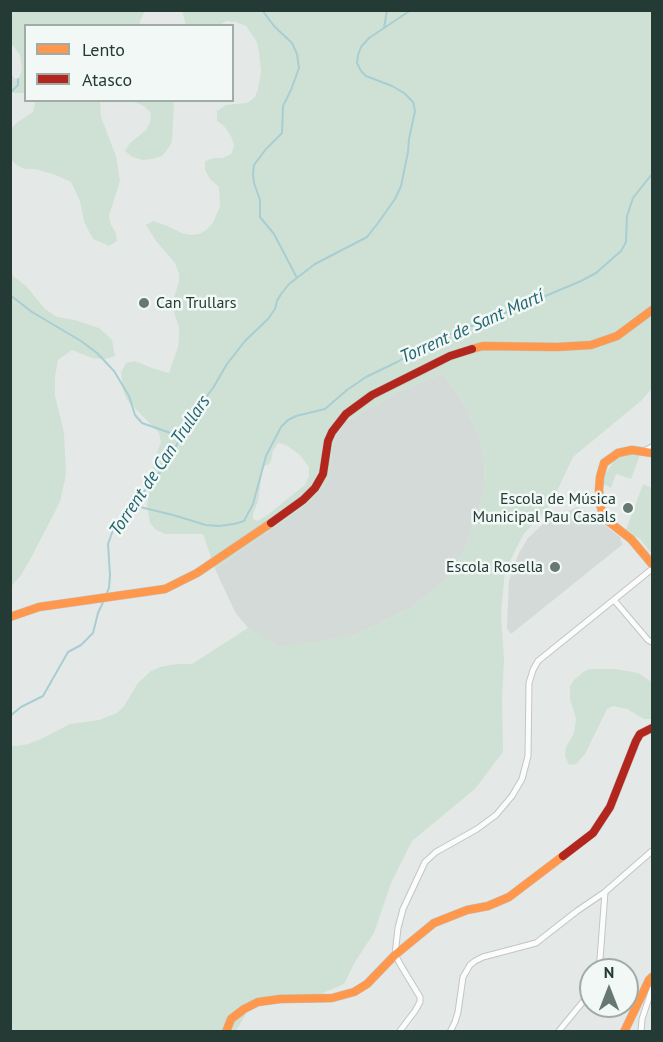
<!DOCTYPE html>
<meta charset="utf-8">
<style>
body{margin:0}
#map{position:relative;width:663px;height:1042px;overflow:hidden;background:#e4e9e7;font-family:"PT Sans",sans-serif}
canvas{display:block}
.frame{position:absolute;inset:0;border:12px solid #243a34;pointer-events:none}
.legend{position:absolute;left:24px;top:24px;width:210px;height:78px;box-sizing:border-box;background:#f2f8f5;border:2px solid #a0aca8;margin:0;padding:8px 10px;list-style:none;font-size:18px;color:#243a34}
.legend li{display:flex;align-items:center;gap:12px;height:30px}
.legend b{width:30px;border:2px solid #a0aca8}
.north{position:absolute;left:579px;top:958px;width:60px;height:60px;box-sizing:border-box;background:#f2f8f5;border:2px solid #a0aca8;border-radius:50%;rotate:0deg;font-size:16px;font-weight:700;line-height:24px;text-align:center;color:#243a34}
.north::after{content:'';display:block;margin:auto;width:21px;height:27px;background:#677773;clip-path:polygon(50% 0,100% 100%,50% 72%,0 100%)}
</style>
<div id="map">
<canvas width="663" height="1042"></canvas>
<div class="frame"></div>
<ul class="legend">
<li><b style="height:8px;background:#ff974d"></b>Lento</li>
<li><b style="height:8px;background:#b3261e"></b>Atasco</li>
</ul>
<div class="north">N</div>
</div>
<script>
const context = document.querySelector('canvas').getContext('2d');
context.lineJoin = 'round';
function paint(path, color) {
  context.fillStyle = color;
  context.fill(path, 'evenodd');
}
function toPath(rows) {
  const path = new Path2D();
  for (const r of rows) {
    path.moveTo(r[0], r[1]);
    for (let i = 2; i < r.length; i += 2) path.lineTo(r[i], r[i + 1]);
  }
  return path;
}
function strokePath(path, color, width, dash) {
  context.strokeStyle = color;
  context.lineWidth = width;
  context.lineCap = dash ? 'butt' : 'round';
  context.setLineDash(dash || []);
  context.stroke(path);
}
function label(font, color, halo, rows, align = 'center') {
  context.font = font + ' "PT Sans",sans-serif';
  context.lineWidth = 5;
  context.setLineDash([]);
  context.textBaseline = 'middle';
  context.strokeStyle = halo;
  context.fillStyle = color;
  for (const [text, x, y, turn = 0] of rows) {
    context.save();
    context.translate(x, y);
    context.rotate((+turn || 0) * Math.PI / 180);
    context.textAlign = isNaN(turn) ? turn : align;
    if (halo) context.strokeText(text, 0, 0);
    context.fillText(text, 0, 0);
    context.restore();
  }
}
paint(toPath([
 [443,373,466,407,477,431,484,458,485,487,465,550,446,580,412,607,355,635,280,648,248,628,235,612,215,569,306,505,325,486,331,465,332,450,335,439,343,423,398,392],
 [577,507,591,513,597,513,602,523,621,538,620,540,623,544,511,634,507,628,509,580,519,553,528,538,553,515,564,514]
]), '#d3dad7');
paint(toPath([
 [11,10,145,10,145,11,140,21,140,25,26,26,25,93,11,93,11,74,15,79,18,79,20,76,22,69,20,55,11,43],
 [182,11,652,11,652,388,642,400,573,457,551,504,523,535,505,571,501,614,504,661,502,699,503,752,475,789,412,841,391,883,374,933,355,962,344,984,309,999,250,1007,236,1031,11,1031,10,746,18,746,28,744,45,737,70,724,99,720,117,713,124,706,138,683,151,671,160,667,177,664,192,664,248,628,281,647,355,635,412,607,446,580,465,550,485,487,484,458,477,431,466,407,443,373,398,392,343,423,335,439,332,450,330,475,326,486,306,505,215,569,203,534,165,534,156,530,150,523,147,505,155,458,161,442,159,433,127,400,123,390,121,372,126,363,135,361,152,368,169,373,178,347,179,336,179,328,173,309,173,300,179,282,179,274,175,263,156,241,146,225,153,221,165,225,182,233,191,235,199,234,206,230,213,223,220,206,219,187,210,179,205,170,205,161,214,158,223,158,231,154,234,146,231,136,224,126,217,121,217,111,226,105,247,103,255,97,258,89,261,72,259,52,257,42,246,26,236,22,227,21,219,25,186,25],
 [278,443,286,445,300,455,309,467,309,476,305,485,296,492,269,514,257,521,253,519,253,514,258,501,263,466,268,465,271,461,273,451],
 [34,101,100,101,101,117,116,156,120,181,109,216,111,225,116,233,117,241,109,246,93,239,84,222,80,201,71,182,53,174,34,169,26,169,18,166,11,160,11,128,18,122,33,112,35,103],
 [131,101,174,101,172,141,168,149,162,156,152,159,143,160,132,157,125,151,130,143,146,130,150,122,151,113,144,106],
 [11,274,27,287,45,309,57,317,75,320,99,328,106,334,112,340,115,356,105,359,92,358,72,350,58,360,55,377,55,396,64,432,66,475,60,502,31,558,21,575,11,587],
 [630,455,640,455,631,479,616,474,611,488,603,484,604,476,615,460,623,456],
 [643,484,652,488,652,554,640,539,626,530],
 [592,669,615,669,638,673,652,682,652,719,644,719,627,709,613,706,607,709,585,754,576,764,569,765,565,756,566,747,574,733,576,719,570,699,570,686,574,680,586,670]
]), '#cfe1d4');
strokePath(toPath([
 [262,10,274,26,292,43,297,54,299,68,291,90,283,106,282,133,266,149,254,165,253,174,254,183,260,200,260,217,274,234,297,278],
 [384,28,387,10],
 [10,93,18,85,18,79],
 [10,295,32,312,81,341,97,353,114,371,129,396,135,415,142,423,182,437],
 [132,505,173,515,206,525,219,526,234,524,244,521,253,504,266,456,281,427,288,420,296,416,325,409,347,390,366,377,397,362,435,340,505,313,581,281,596,273,621,251,626,242,627,216,633,198,652,174],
 [106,595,109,588,110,575,108,544,113,530,164,467,197,409,213,388,227,364,245,341,268,319,275,309,277,301,281,294,289,284,315,264,367,237,378,223,395,199,401,186,408,152,409,139,415,111,413,102,404,93,392,86,366,76,361,71,357,63,358,55,361,47,369,38,411,10],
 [10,716,21,707,43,696,68,652,81,645,93,633,98,613,104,600]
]), '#a8ced3', 2);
const street = toPath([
 [644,451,652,447],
 [614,600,648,640,652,642],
 [597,970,600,959,605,892],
 [399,1032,415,1011,420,1002,420,997,403,969,395,955,398,928,403,909,425,862,436,852,477,829,496,815,512,796,522,779,528,756,529,683,533,670,538,661,652,569],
 [450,1032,455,1022,458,1012,463,977,470,965,475,961,483,957,536,943,577,911,605,892,652,851],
 [558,1032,591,992],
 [641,1032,642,1019,652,989]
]);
const slow = toPath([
 [472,349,483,346,557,347,591,345,617,336,652,310],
 [652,453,632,450,618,453,604,463,600,477,599,490,600,504,604,518,631,539,652,564],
 [10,617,39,607,165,589,197,573,271,523],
 [226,1032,231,1019,244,1009,258,1002,280,999,332,998,354,992,367,984,395,955,434,923,467,910,488,906,509,897,563,856],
 [624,1032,649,980,652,977]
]);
const jam = toPath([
 [271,523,303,500,315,488,323,474,328,441,332,432,346,414,372,395,450,356,472,349],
 [563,856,593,833,610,807,636,741,640,734,652,728]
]);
strokePath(street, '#c1c6c4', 7);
strokePath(slow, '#c0c7c4', 9);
strokePath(jam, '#c0c7c4', 9);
strokePath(street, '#fbfcfb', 5);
strokePath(slow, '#ff974d', 8);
strokePath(jam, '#b3261e', 8);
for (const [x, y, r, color] of [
 [144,303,6,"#677773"],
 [628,508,6,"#677773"],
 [555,567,6,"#677773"]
]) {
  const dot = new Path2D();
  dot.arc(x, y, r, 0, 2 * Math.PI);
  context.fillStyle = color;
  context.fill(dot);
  strokePath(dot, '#f2f8f5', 2);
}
label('16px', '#243a34', '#f2f8f5', [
 ["Can Trullars",156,303,"left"],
 ["Escola de Música",616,499],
 ["Municipal Pau Casals",616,517],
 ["Escola Rosella",543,567]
], 'right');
label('italic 18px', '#236471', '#f2f8f5', [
 ["Torrent de Sant Martí",472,327,-24],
 ["Torrent de Can Trullars",160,466,-56]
]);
</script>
